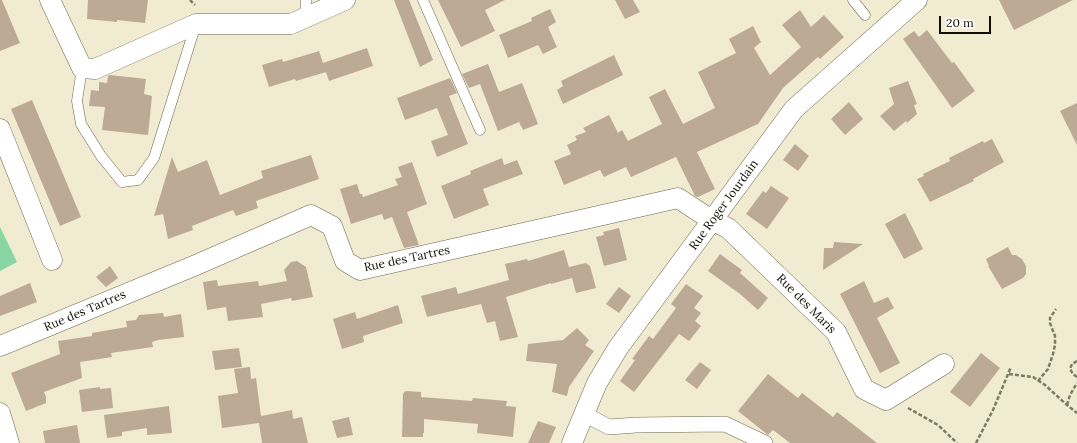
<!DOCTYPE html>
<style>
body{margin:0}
#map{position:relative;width:1077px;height:443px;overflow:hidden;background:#f1ecd1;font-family:Lora,serif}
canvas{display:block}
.scale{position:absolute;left:939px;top:16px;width:52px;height:18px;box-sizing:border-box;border:2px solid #0f0d05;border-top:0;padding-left:5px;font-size:12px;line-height:14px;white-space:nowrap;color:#0f0d05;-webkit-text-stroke:3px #fff;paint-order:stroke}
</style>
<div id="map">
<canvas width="1077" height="443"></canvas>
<div class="scale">20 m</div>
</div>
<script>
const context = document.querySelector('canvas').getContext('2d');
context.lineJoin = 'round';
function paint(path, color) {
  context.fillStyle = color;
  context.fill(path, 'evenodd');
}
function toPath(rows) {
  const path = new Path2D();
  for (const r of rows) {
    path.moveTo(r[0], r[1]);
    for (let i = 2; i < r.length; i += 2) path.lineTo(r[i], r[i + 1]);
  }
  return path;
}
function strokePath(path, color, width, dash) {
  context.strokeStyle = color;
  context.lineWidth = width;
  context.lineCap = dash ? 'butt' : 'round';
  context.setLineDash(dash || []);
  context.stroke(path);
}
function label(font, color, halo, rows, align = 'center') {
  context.font = font + ' Lora,serif';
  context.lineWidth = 3.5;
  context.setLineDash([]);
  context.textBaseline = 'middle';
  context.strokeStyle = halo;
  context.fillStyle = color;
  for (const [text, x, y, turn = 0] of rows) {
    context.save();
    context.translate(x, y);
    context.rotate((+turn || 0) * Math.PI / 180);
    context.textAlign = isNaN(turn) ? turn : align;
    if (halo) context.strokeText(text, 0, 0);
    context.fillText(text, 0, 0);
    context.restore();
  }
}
paint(toPath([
 [0,227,17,262,0,271]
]), '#87d6a4');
paint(toPath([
 [0,0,2,0,20,43,0,51],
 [88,0,148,0,145,23,117,20,117,22,87,19],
 [394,0,409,0,433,60,420,67],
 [438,0,505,0,485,10,495,31,461,47],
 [615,0,633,0,640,12,625,19],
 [999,0,1073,0,1014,30],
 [550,9,556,22,548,27,557,47,543,54,538,45,508,58,499,35,532,21,531,18],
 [800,10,811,27,824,15,844,37,820,59,818,57,783,88,758,124,697,152,715,189,698,197,695,196,676,157,631,177,626,167,604,177,600,170,564,185,554,161,571,154,567,145,577,140,575,136,586,132,583,128,609,115,618,133,622,130,628,141,662,124,649,97,665,89,683,124,715,108,698,72,736,53,729,39,753,26,761,42,754,48,770,75,801,47,782,25],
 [927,30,952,63,954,62,975,91,952,108,903,39,914,31,919,37],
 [367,48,373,66,329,81,323,63],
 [319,51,326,72,296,81,295,79,269,87,262,65,282,59,283,62],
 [614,55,623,75,563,104,557,90,563,86,561,81],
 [488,64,499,92,522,83,538,124,523,130,519,122,498,131,480,84,469,88,462,74],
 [110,75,146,79,144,94,152,96,148,135,102,130,105,107,89,106,91,90,99,91,99,82,107,83,108,76],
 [450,78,457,93,449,96,468,144,437,157,431,141,448,135,437,108,405,120,397,98],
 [908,81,917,104,914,105,917,114,907,123,906,121,894,131,880,116,894,104,889,88],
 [32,100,81,217,60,226,11,109],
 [849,102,863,119,845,135,831,119],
 [1077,103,1077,145,1060,111],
 [992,139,1004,162,973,179,974,181,930,202,917,179,924,176,923,174,950,161,949,158,983,141,984,143],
 [795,144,809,156,798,171,783,160],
 [311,155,319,179,256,201,258,208,236,216,233,210,192,226,193,230,168,239,163,214,154,216,172,157,178,172,207,160,220,195,263,178,261,171],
 [502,158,504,165,517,160,523,174,483,189,489,205,454,219,441,186,471,174,470,171],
 [412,162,427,204,407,212,419,245,404,248,392,217,384,220,382,214,351,224,340,189,357,184,360,194,362,194,363,197,398,185,395,179,402,177,398,167],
 [771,186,789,198,767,229,746,214,763,191,766,193],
 [905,213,923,249,904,259,885,224],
 [619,228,627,260,604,266,596,237,604,235,603,232],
 [834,242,863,244,823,270,824,248,833,248],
 [1008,247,1012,255,1016,255,1022,259,1026,266,1026,274,1023,278,1002,289,988,266,989,266,986,259],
 [564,250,570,271,569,267,586,263,590,266,596,288,576,293,572,278,551,284,551,283,506,297,518,337,500,341,495,321,487,323,481,304,427,317,421,296,456,287,458,294,509,280,505,264,527,259,528,261],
 [720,254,742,270,740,273,768,298,758,310,740,294,708,271],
 [297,261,306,267,313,297,292,301,291,298,261,304,263,317,228,321,226,307,207,310,203,282,217,280,218,286,258,281,259,286,287,281,284,270,291,262],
 [110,266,118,278,106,287,96,277],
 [864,281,874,303,888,297,894,308,877,318,900,363,880,373,840,294],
 [30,283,37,302,0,316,0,296],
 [686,284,703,296,694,308,701,313,695,321,701,326,689,341,679,334,634,392,620,381,635,360,632,359,649,336,653,339,676,308,671,304],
 [619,287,631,296,619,313,606,304],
 [398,305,403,323,363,336,364,342,342,349,333,319,355,312,357,319],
 [163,313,164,317,181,314,184,337,158,340,152,342,153,347,111,353,112,357,80,362,82,378,44,392,46,397,46,403,26,411,11,373,60,354,58,341,92,336,92,333,127,327,126,321,136,320,139,315],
 [577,328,589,340,585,345,594,351,569,387,567,396,552,392,557,364,526,361,528,344,563,340],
 [239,348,242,367,215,370,212,351],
 [981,353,1000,368,970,407,950,392],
 [700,362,711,370,697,389,685,380],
 [250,367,251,379,256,378,261,416,292,410,293,419,302,417,308,443,262,443,259,423,222,428,218,396,238,393,234,369],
 [768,374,798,398,802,393,833,417,837,412,877,443,790,443,773,430,768,435,738,411],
 [100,387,100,389,111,388,113,408,82,412,79,390],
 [406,391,421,392,421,397,472,401,473,398,507,401,506,406,516,407,513,437,477,433,478,424,424,419,424,433,423,433,423,437,402,437,403,394,404,392],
 [169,406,172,433,147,435,147,428,122,432,122,436,107,438,104,415],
 [349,417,353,435,337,438,332,421],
 [538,421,556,427,549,443,528,443],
 [77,425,80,443,45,443,43,431]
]), '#bdaa96');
const service = toPath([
 [423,0,480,130],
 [853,0,865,15],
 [305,18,306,0],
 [82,68,77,101,81,124,101,156,122,182,138,180,154,158,196,24]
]);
const pedestrian = toPath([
 [584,414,609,427,636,425,725,424,765,443]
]);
const minor = toPath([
 [50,0,82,68,95,69,196,24,291,24,345,0],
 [0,129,52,260],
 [0,346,196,265,311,215,332,226,345,261,360,270,678,198,713,221,728,228,836,332,864,389,886,400,944,364],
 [0,413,9,443],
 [572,443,597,383,618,348,794,109,917,0]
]);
strokePath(service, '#6a664e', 11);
strokePath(pedestrian, '#6a664e', 16);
strokePath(minor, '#6a664e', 21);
strokePath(toPath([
 [190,0,195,5],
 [1077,361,1072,364,1070,369,1073,374,1077,377],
 [1009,374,1033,377,1045,385,1067,405,1077,413],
 [1038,381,1048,369,1053,354,1055,345,1055,336,1050,323,1050,318,1056,309],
 [1067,405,1070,395,1077,383],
 [908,408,938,425,957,443],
 [976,443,993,410,1011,367]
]), '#7d7a68', 2.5, [4, 2]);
strokePath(service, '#fff', 10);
strokePath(pedestrian, '#fff', 15);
strokePath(minor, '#fff', 20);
label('12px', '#0f0d05', '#fff', [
 ["Rue Roger Jourdain",724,205,-54],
 ["Rue des Tartres",407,259,-12],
 ["Rue des Maris",806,304,45],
 ["Rue des Tartres",85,311,-23]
]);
</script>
